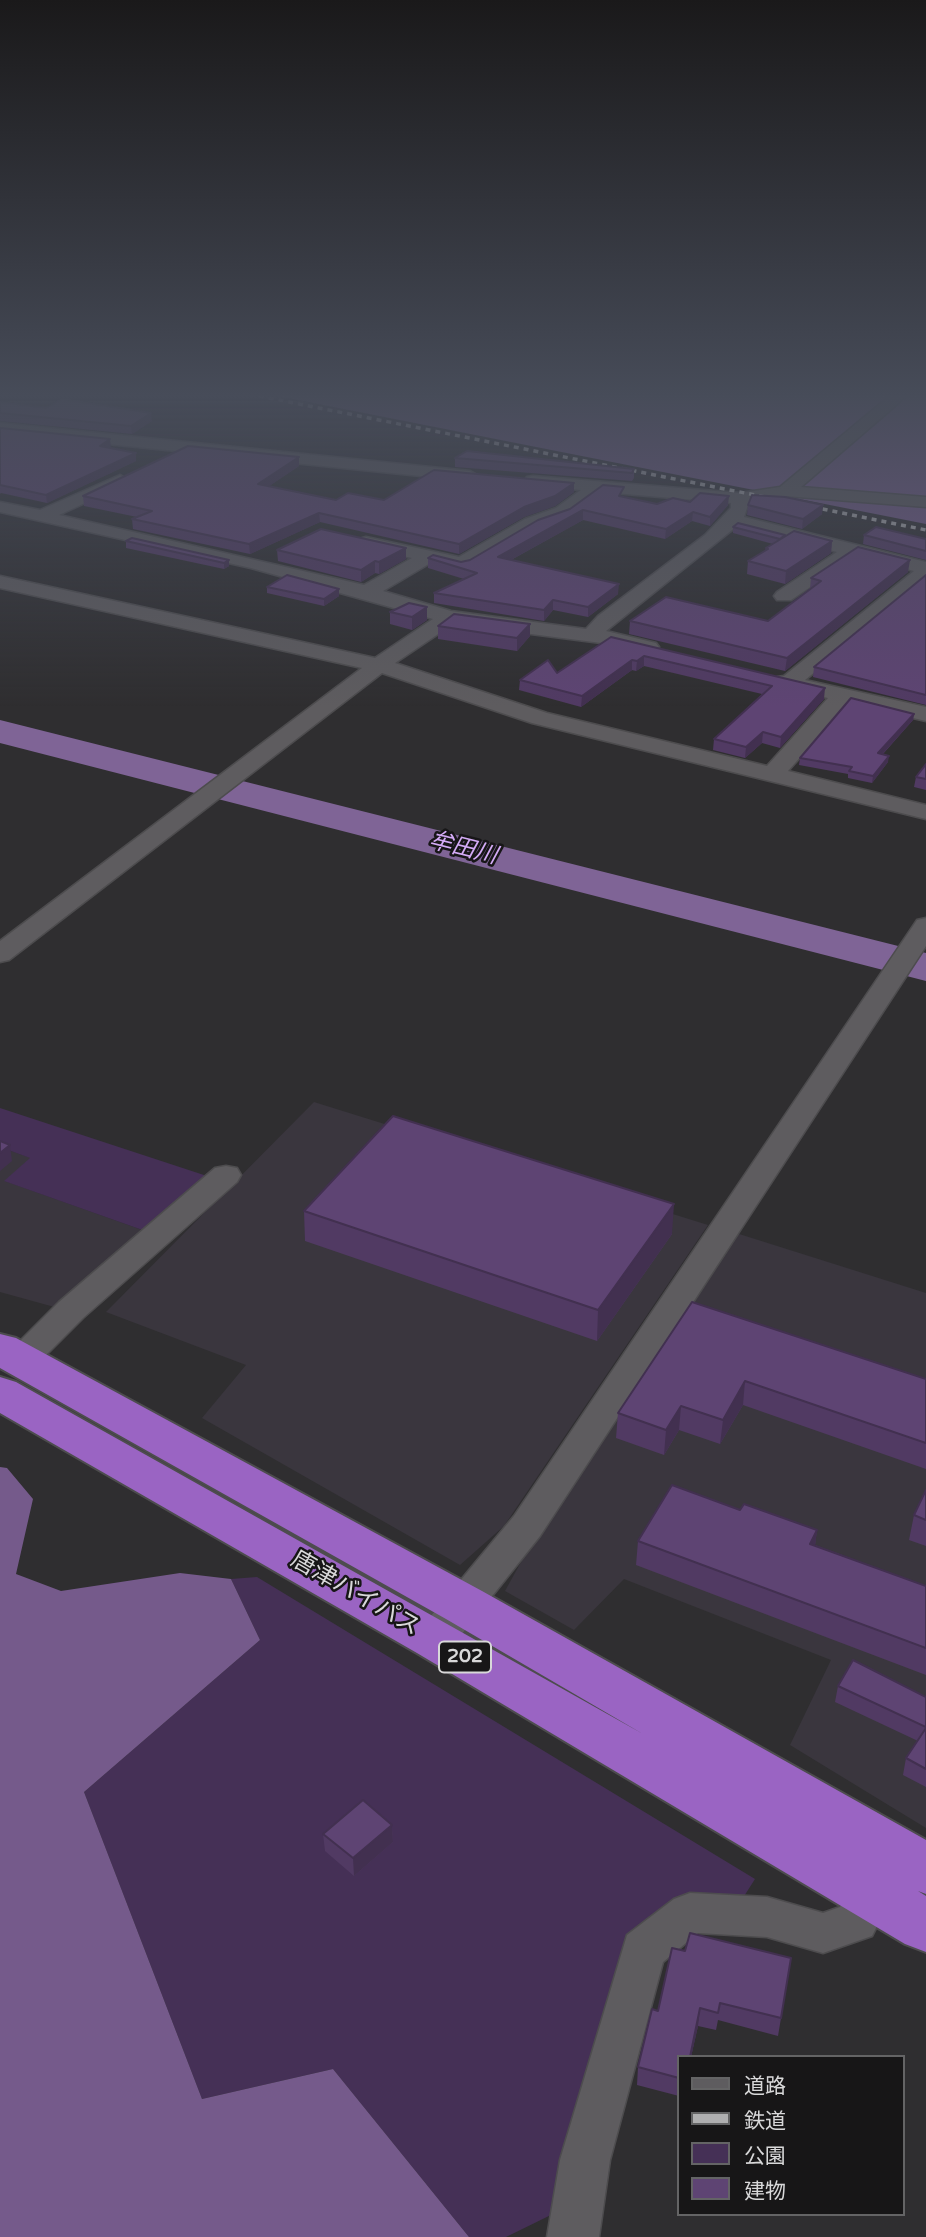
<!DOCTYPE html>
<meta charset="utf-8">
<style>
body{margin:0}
#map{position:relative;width:926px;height:2237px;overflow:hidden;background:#2f2e30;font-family:"Varela Round","Noto Sans JP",sans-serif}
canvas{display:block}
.legend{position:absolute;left:677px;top:2055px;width:228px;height:161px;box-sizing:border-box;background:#171617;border:2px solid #646465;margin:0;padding:9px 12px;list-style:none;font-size:21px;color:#d8d8d9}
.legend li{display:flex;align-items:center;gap:14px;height:35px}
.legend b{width:35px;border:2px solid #646465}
</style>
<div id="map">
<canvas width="926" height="2237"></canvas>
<ul class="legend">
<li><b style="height:9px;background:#5e5c5f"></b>道路</li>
<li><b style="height:9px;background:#afafb0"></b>鉄道</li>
<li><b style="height:19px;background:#453056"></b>公園</li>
<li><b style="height:19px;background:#5e4473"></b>建物</li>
</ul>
</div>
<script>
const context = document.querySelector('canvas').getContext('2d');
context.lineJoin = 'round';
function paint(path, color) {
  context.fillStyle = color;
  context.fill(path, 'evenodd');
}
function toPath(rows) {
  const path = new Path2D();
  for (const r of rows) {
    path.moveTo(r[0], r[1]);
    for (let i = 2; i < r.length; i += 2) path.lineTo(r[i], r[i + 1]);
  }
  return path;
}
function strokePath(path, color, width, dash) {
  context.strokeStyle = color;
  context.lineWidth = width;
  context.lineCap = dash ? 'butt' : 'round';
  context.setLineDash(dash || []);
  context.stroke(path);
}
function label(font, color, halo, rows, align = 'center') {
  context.font = font + ' "Varela Round","Noto Sans JP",sans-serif';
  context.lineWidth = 5;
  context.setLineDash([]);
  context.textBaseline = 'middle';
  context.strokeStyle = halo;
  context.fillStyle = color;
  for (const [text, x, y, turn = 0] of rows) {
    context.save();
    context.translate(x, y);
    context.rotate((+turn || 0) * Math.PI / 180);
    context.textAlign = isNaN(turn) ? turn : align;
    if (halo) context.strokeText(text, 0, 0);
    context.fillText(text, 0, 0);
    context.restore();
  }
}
paint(toPath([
 [314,1102,708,1225,504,1526,460,1565,202,1418,246,1365,106,1312],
 [0,1147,31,1158,5,1181,148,1232,58,1308,0,1292],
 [736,1233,926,1293,926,1828,790,1745,831,1660,624,1579,574,1630,505,1591,532,1542]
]), '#3a363e');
paint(toPath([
 [0,1108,210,1177,148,1232,4,1181,30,1158,0,1147],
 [257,1577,755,1879,741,1901,675,1901,557,2212,506,2237,469,2237,333,2069,202,2099,84,1792,260,1640,231,1579]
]), '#453056');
paint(toPath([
 [265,394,926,394,926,524,283,397],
 [0,1467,7,1468,33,1499,16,1574,61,1591,180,1573,231,1579,260,1640,84,1792,202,2099,333,2069,469,2237,0,2237]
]), '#755a8b');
paint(toPath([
 [0,720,926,953,926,981,0,743,0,720]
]), '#7f6496');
const minor = toPath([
 [892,394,909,394,801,487,926,497,926,507,785,496,749,502,744,517,926,562,926,581,805,680,926,707,926,721,848,703,788,771,926,805,926,819,532,723,382,673,9,960,0,962,0,941,362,668,0,588,0,576,375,658,433,619,251,568,0,512,0,502,40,510,120,475,129,480,126,484,59,515,364,585,412,558,359,547,357,543,359,539,366,537,459,557,525,519,556,508,581,490,527,485,524,481,527,477,533,476,740,493,780,487,892,394],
 [602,492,731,503,731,508,705,535,598,616,586,629,451,611,383,591,432,562,462,569,469,567,537,527,568,516,602,492],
 [737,526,837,552,777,592,774,596,777,600,791,600,856,556,914,571,784,676,777,677,774,682,777,687,828,698,767,766,547,713,395,663,453,624,617,645,649,653,656,651,659,647,656,643,606,631,737,526],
 [0,423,470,471,479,476,470,481,0,433,0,423],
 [926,918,926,946,540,1536,449,1650,435,1655,421,1650,415,1639,421,1628,514,1516,913,926,917,920,926,918],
 [226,1166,237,1168,241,1175,237,1182,83,1318,33,1368,21,1372,9,1368,4,1360,9,1352,59,1302,215,1168,226,1166],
 [871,1874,887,1880,893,1894,872,1936,823,1953,767,1937,698,1933,663,1962,610,2160,599,2237,547,2237,560,2160,627,1935,674,1899,690,1893,767,1897,823,1913,840,1907,855,1880,871,1874]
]);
const highway = toPath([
 [0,1334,16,1338,482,1591,926,1840,926,1894,918,1891,926,1896,926,1952,905,1944,417,1653,0,1413,0,1377,16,1382,643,1734,446,1619,0,1368,0,1334]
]);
strokePath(minor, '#4d4c4e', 3);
strokePath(highway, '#4d4c4e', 4);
paint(minor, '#5e5c5f');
paint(highway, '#9a64c3');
strokePath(toPath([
 [249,394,775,499],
 [803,505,926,530]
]), '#afafb0', 3.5, [5, 5]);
paint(toPath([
 [0,402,152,421,132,434,0,421],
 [0,428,111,447,110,448,136,461,47,503,1,493,0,494],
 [455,458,634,469,634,478,632,481,455,467],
 [299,466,269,486,336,500,384,500,574,483,574,492,555,506,524,517,459,554,320,522,250,554,133,529,132,519,137,517,84,506,83,496],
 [623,497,657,504,690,502,728,505,710,526,692,521,665,539,583,520,511,560,618,594,588,617,553,610,544,621,434,603,434,593,464,579,428,568,428,558,461,562,470,560,538,520],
 [748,505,822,514,802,529,747,515],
 [733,527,785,536,832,541,831,553,785,584,747,574,748,561,765,551,766,548,773,544,733,533],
 [864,535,926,539,926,560,863,544],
 [126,541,229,560,229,566,224,569,126,548],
 [277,550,406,559,379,574,375,573,361,582,278,561],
 [908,572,785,671,629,634,630,621,768,621,810,589,811,578],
 [926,575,926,705,813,677,814,667],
 [267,587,339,596,324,606,267,593],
 [390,612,427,620,412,630,390,624],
 [438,626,530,636,517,651,438,639],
 [611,637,824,699,780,748,762,743,745,758,713,750,714,739,762,694,644,666,636,671,632,670,581,707,519,690,520,680,557,673],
 [914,714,913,720,883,754,888,762,872,783,848,778,848,774,799,765,800,758],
 [926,764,926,790,914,787,916,777],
 [304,1211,672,1234,597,1341,305,1241],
 [692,1302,926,1379,926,1469,743,1405,720,1444,679,1430,664,1455,616,1438,618,1413],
 [926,1490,926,1546,909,1540,914,1515],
 [740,1510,817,1530,815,1545,926,1586,926,1675,636,1565,638,1541],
 [838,1686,926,1697,926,1787,903,1775,906,1758,918,1741,835,1702],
 [392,1825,393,1842,354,1876,325,1851,323,1834],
 [685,1951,791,1958,778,2036,718,2020,716,2030,698,2026,691,2057,679,2057,679,2096,637,2085,638,2067,658,2011]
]), '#513a63');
paint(toPath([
 [151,413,152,421,132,434,131,426],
 [110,439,111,447,100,454,100,446],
 [136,453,136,461,47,503,46,495],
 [299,457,299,466,259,493,258,484],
 [574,483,574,492,555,506,524,517,459,554,459,544,524,507],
 [729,496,728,505,710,526,710,517],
 [823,505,822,514,802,529,803,519],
 [583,510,583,520,498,567,498,557],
 [693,512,692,521,665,539,666,529],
 [319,513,320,522,250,554,249,544],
 [832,541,831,553,785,584,786,571],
 [406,548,406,559,379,574,379,562],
 [229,560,229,566,224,569,224,563],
 [910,560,908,572,785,671,787,658],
 [375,561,375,573,361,582,361,570],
 [619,584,618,594,588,617,588,607],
 [339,589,339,596,324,606,324,599],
 [553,600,553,610,544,621,544,610],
 [427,607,427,620,412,630,412,617],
 [530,624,530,636,517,651,517,638],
 [644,656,644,666,636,671,637,661],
 [632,660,632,670,581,707,582,696],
 [825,688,824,699,780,748,781,737],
 [914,714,913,720,877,760,878,753],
 [763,732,762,743,745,758,746,747],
 [889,756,888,762,872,783,873,776],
 [10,1145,12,1161,0,1171,0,1153],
 [674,1204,672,1234,597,1341,598,1310],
 [745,1381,743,1405,720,1444,723,1420],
 [681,1406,679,1430,664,1455,666,1430],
 [817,1530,814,1555,810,1544],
 [392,1825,393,1842,354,1876,353,1858],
 [700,2008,698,2026,691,2057,690,2057]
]), '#423050');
const building = toPath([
 [62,399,151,413,131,426,0,413,0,402,46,408,62,399],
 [0,428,110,439,100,446,136,453,46,495,0,485,0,428],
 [188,446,299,457,258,484,336,500,348,493,384,500,434,470,574,483,555,496,524,507,459,544,319,513,249,544,132,519,152,511,83,496,188,446],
 [467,451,634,469,632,473,455,458,467,451],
 [603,485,624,487,619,496,657,504,673,498,690,502,700,493,729,496,710,517,693,512,666,529,583,510,498,557,619,584,588,607,553,600,544,610,434,593,477,573,428,558,433,555,461,562,470,560,538,520,570,509,603,485],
 [752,495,785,497,823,505,803,519,748,505,752,495],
 [738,523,785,535,780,539,733,527,738,523],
 [876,527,926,539,926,551,864,535,876,527],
 [321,529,406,548,379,562,375,561,361,570,277,550,321,529],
 [794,531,832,541,786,571,748,561,768,549,766,548,794,531],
 [132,538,229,560,224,563,126,541,132,538],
 [858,547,910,560,787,658,630,621,666,597,768,621,821,581,811,578,858,547],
 [287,575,339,589,324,599,267,587,287,575],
 [926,575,926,695,814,667,926,575],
 [409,603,427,607,412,617,390,612,409,603],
 [454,614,530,624,517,638,438,626,454,614],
 [611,637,825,688,781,737,763,732,746,747,714,739,772,686,644,656,637,661,632,660,582,696,520,680,548,660,557,673,611,637],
 [851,698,914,714,878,753,889,756,873,776,849,771,852,767,800,758,851,698],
 [926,764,926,779,916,777,926,764],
 [393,1116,674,1204,598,1310,304,1211,393,1116],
 [0,1141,10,1145,0,1153,0,1141],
 [692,1302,926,1379,926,1443,745,1381,723,1420,681,1406,666,1430,618,1413,692,1302],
 [672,1485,740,1510,744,1504,817,1530,810,1544,926,1586,926,1648,638,1541,672,1485],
 [926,1490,926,1520,914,1515,926,1490],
 [853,1660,926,1697,926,1727,838,1686,853,1660],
 [926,1728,926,1769,906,1758,926,1728],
 [363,1800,392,1825,353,1858,323,1834,363,1800],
 [690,1933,791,1958,781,2018,720,2003,718,2013,700,2008,690,2057,679,2057,679,2078,638,2067,652,2009,658,2011,672,1948,685,1951,690,1933]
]);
paint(building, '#5e4473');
strokePath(building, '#423050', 2);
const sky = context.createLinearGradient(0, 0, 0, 707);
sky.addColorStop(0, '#1a191a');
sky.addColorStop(0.56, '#474c59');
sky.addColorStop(1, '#474c5900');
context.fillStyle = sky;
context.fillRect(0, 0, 926, 707);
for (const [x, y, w] of [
 [465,1657,52]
]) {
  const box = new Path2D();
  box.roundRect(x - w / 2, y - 15.5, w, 31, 5);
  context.fillStyle = '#171617';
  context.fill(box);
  strokePath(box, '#d8d8d9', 2);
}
label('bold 19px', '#d8d8d9', null, [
 ["202",465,1657]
]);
label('italic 23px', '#d4abf6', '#171617', [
 ["牟田川",463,849,14]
]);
label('24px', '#d8d8d9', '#171617', [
 ["唐津バイパス",355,1594,30]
]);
</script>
